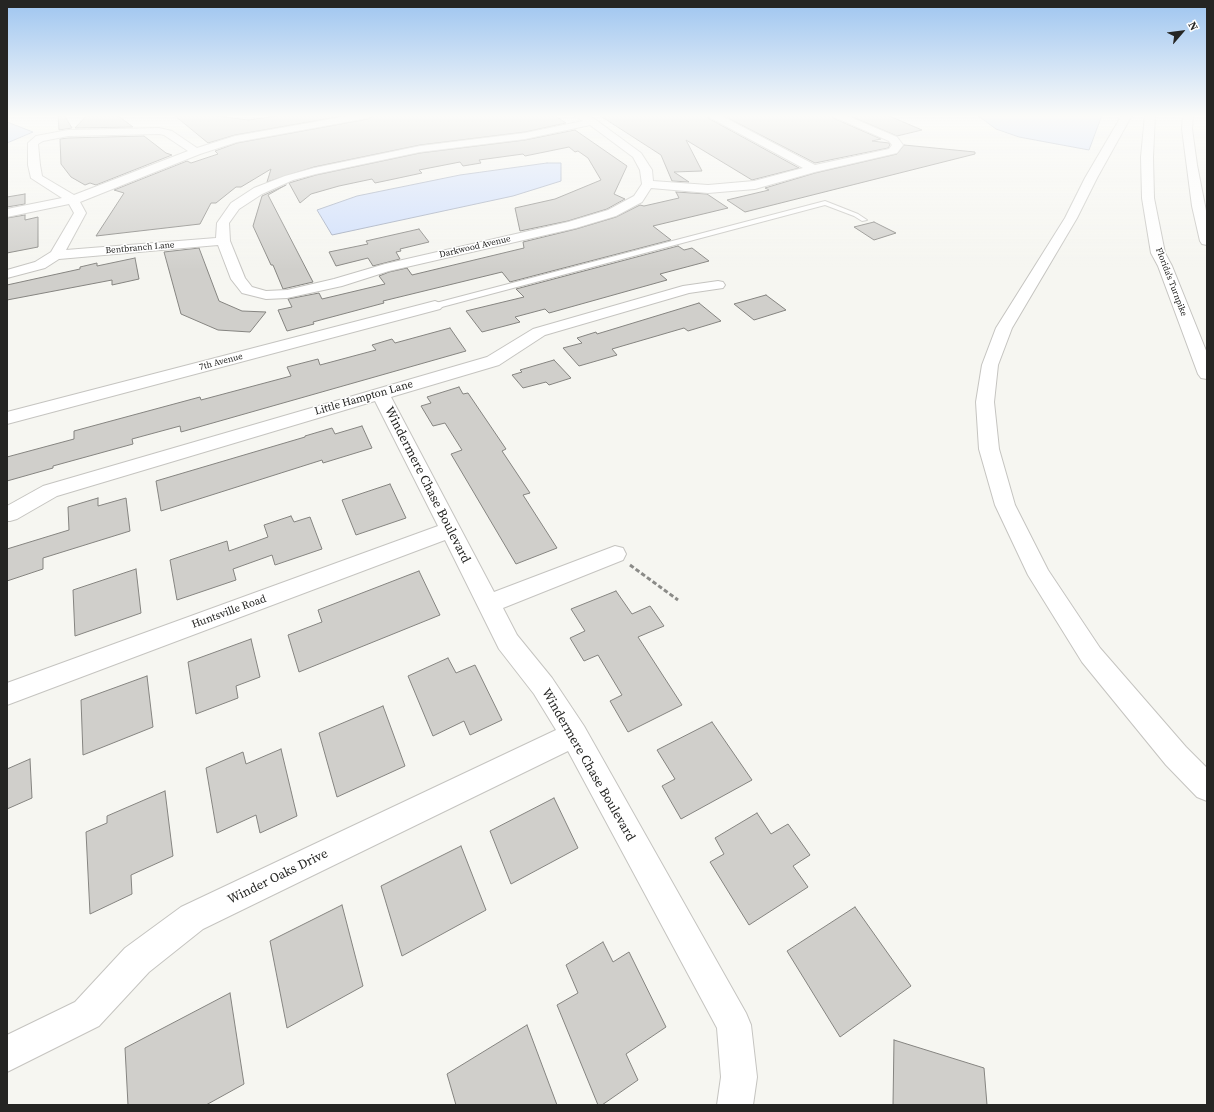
<!DOCTYPE html>
<style>
body{margin:0}
#map{position:relative;width:1214px;height:1112px;overflow:hidden;background:#f6f6f1;font-family:"Source Serif 4",serif}
canvas{display:block}
.frame{position:absolute;inset:0;border:8px solid #252523;pointer-events:none}
.north{position:absolute;left:1162px;top:12px;width:40px;height:40px;-webkit-text-stroke:3px #fff;paint-order:stroke;rotate:62deg;font-size:11px;font-weight:700;line-height:16px;text-align:center;color:#252523}
.north::after{content:'';display:block;margin:auto;width:14px;height:18px;background:#252523;clip-path:polygon(50% 0,100% 100%,50% 72%,0 100%)}
</style>
<div id="map">
<canvas width="1214" height="1112"></canvas>
<div class="frame"></div>
<div class="north">N</div>
</div>
<script>
const context = document.querySelector('canvas').getContext('2d');
context.lineJoin = 'round';
function paint(path, color) {
  context.fillStyle = color;
  context.fill(path, 'evenodd');
}
function toPath(rows) {
  const path = new Path2D();
  for (const r of rows) {
    path.moveTo(r[0], r[1]);
    for (let i = 2; i < r.length; i += 2) path.lineTo(r[i], r[i + 1]);
  }
  return path;
}
function strokePath(path, color, width, dash) {
  context.strokeStyle = color;
  context.lineWidth = width;
  context.lineCap = dash ? 'butt' : 'round';
  context.setLineDash(dash || []);
  context.stroke(path);
}
function label(font, color, halo, rows, align = 'center') {
  context.font = font + ' "Source Serif 4",serif';
  context.lineWidth = 3;
  context.setLineDash([]);
  context.textBaseline = 'middle';
  context.strokeStyle = halo;
  context.fillStyle = color;
  for (const [text, x, y, turn = 0] of rows) {
    context.save();
    context.translate(x, y);
    context.rotate((+turn || 0) * Math.PI / 180);
    context.textAlign = isNaN(turn) ? turn : align;
    if (halo) context.strokeText(text, 0, 0);
    context.fillText(text, 0, 0);
    context.restore();
  }
}
const water = toPath([
 [977,115,1102,115,1089,150,1019,137,996,129,977,115],
 [7,122,33,132,7,143,7,122],
 [547,163,561,163,561,181,513,196,332,235,317,210,357,196,460,175,547,163]
]);
paint(water, '#d0dffc');
strokePath(water, '#9da7bb', 1);
const building = toPath([
 [58,115,64,115,72,128,59,130,58,115],
 [87,115,117,115,133,127,75,128,87,115],
 [174,115,209,115,248,120,284,115,348,115,235,135,208,143,174,115],
 [374,115,554,115,566,123,525,132,420,145,314,167,267,182,271,169,241,187,236,187,216,203,211,203,200,224,96,236,124,193,114,190,187,161,191,163,218,154,215,151,237,143,368,119,374,115],
 [599,115,707,115,708,118,799,168,752,180,686,140,702,171,674,172,689,182,672,181,661,155,599,115],
 [722,115,832,115,833,118,881,139,872,141,889,143,890,145,888,148,815,163,722,115],
 [848,115,887,115,922,130,897,136,848,115],
 [575,130,627,166,614,194,625,199,607,209,568,221,520,231,515,208,555,199,601,180,588,158,578,151,575,152,569,147,525,156,523,154,479,160,481,163,463,166,460,162,419,170,422,173,394,179,375,183,372,179,339,186,311,194,300,203,289,183,316,175,420,153,525,140,575,130],
 [144,136,166,153,172,155,96,185,90,183,85,185,71,177,61,164,60,139,68,138,144,136],
 [904,145,975,152,975,154,745,212,727,200,769,190,765,188,815,173,897,154,904,145],
 [286,185,268,195,313,282,283,289,273,265,271,265,253,226,262,196,286,185],
 [676,192,707,194,728,208,653,226,671,240,510,282,502,272,383,301,384,303,313,322,314,324,287,331,278,310,292,307,288,299,319,293,322,299,385,284,379,276,389,272,407,268,412,275,524,248,523,242,576,229,616,217,640,205,644,206,679,198,676,192],
 [25,194,25,204,7,207,7,197,25,194],
 [25,215,25,220,38,217,38,247,7,253,7,218,25,215],
 [874,222,896,233,874,240,854,227,874,222],
 [419,229,429,242,400,249,401,251,396,252,400,259,373,266,368,258,336,266,329,252,368,244,366,241,419,229],
 [678,246,684,250,692,248,709,261,660,274,667,280,549,313,545,309,515,317,520,322,482,332,466,311,524,297,516,289,678,246],
 [199,248,219,301,242,311,266,312,250,332,218,330,181,314,164,252,199,248],
 [135,258,139,279,112,285,112,280,7,300,7,285,80,269,80,267,97,263,97,266,135,258],
 [766,295,786,310,754,320,734,304,766,295],
 [699,303,721,321,688,331,684,328,612,349,617,355,579,366,563,348,582,343,577,338,596,332,597,334,699,303],
 [450,328,466,351,181,432,180,426,132,439,133,444,53,466,53,468,7,481,7,457,74,439,74,431,200,397,201,400,291,376,287,367,318,359,320,365,376,350,372,345,392,339,395,343,450,328],
 [554,360,571,378,549,385,546,382,523,388,512,375,522,372,520,370,554,360],
 [459,387,463,394,468,393,506,449,502,451,530,493,523,495,557,548,516,564,451,454,462,450,445,423,433,426,421,406,431,403,427,397,459,387],
 [362,426,372,448,323,463,322,460,161,511,156,481,305,437,305,436,332,428,335,434,362,426],
 [390,484,406,518,356,535,342,500,390,484],
 [98,498,98,506,126,498,130,531,43,558,43,569,7,581,7,549,69,530,68,507,98,498],
 [291,516,294,522,310,517,322,549,275,565,272,555,233,569,236,580,177,600,170,560,227,541,229,551,268,537,264,525,291,516],
 [136,569,141,613,75,636,73,590,136,569],
 [419,571,440,615,299,672,288,635,322,622,318,610,419,571],
 [616,591,632,614,650,606,664,626,638,637,682,705,628,732,610,701,622,695,598,655,584,661,570,638,585,631,571,609,616,591],
 [251,639,260,677,236,686,238,698,196,714,188,662,251,639],
 [448,658,456,673,475,665,502,720,470,735,464,721,433,736,408,676,448,658],
 [147,676,153,727,83,755,81,700,147,676],
 [383,706,405,766,337,797,319,733,383,706],
 [712,722,752,780,681,819,662,786,675,779,657,750,712,722],
 [281,749,297,816,260,833,256,815,217,833,206,768,243,752,246,764,281,749],
 [30,759,32,798,7,809,7,769,30,759],
 [165,791,173,856,131,875,132,894,90,914,86,832,107,823,107,816,165,791],
 [554,798,578,848,511,884,490,831,554,798],
 [757,813,771,834,788,824,810,855,793,866,808,887,749,925,710,862,724,854,715,838,757,813],
 [461,846,486,910,402,956,381,886,461,846],
 [342,905,363,986,287,1028,270,941,342,905],
 [855,907,911,986,840,1037,787,951,855,907],
 [603,942,613,962,629,952,666,1027,626,1054,638,1080,602,1105,598,1105,557,1005,578,993,566,965,603,942],
 [230,993,244,1084,206,1105,128,1105,125,1048,230,993],
 [527,1025,557,1105,456,1105,447,1074,527,1025],
 [894,1040,984,1068,987,1105,893,1105,894,1040]
]);
paint(building, '#d0cfcb');
strokePath(building, '#858480', 1);
const service = toPath([
 [825,201,858,214,867,220,862,221,854,216,825,205,438,308,432,308,431,306,432,304,825,201]
]);
const minor = toPath([
 [354,115,373,115,368,118,237,142,200,154,80,202,86,213,66,250,216,238,217,223,231,203,254,188,285,176,314,168,420,146,525,133,583,121,576,117,575,115,586,115,596,120,641,153,652,170,653,181,708,185,754,181,803,168,709,117,708,115,720,115,815,165,889,149,892,145,889,141,834,117,833,115,845,115,897,137,903,145,897,153,815,172,755,189,708,193,651,188,642,202,616,216,576,228,389,271,342,286,287,298,266,299,242,293,231,279,218,245,59,259,45,268,7,278,7,270,35,262,51,252,74,213,69,204,7,217,7,209,62,198,31,178,28,165,28,143,36,136,68,130,159,128,172,131,197,148,235,136,354,115],
 [590,125,633,157,640,170,642,184,634,196,608,210,568,222,385,264,334,279,287,290,266,291,252,287,245,278,230,241,229,223,239,209,262,194,293,180,316,174,420,152,525,139,590,125],
 [159,134,164,135,188,151,74,195,42,176,40,165,38,144,43,141,68,136,159,134],
 [718,281,723,282,725,285,723,288,689,293,545,335,499,365,391,397,494,592,615,546,623,548,626,554,623,560,503,608,517,635,552,678,584,726,746,1013,751,1025,757,1077,753,1105,717,1105,721,1077,717,1028,568,751,203,929,149,972,99,1026,7,1072,7,1035,75,1002,125,948,181,907,556,730,534,694,499,649,445,540,7,705,7,683,438,526,375,401,57,496,17,519,10,521,7,521,7,506,43,486,487,357,533,329,683,286,718,281],
 [435,301,440,303,443,306,440,309,7,424,7,412,435,301]
]);
const motorway = toPath([
 [1122,115,1132,115,1097,178,1077,218,1012,328,998,365,994,402,999,449,1015,505,1048,570,1100,648,1186,747,1207,768,1207,801,1197,797,1166,765,1082,662,1028,575,995,505,979,449,976,402,982,365,996,328,1065,218,1085,178,1122,115],
 [1145,115,1155,115,1153,157,1154,198,1165,253,1172,266,1207,353,1207,379,1201,378,1198,374,1158,266,1151,253,1142,198,1141,157,1145,115],
 [1183,115,1193,115,1192,129,1197,165,1207,216,1207,245,1202,244,1200,241,1192,206,1182,129,1183,115]
]);
strokePath(service, '#c5c4c0', 2);
strokePath(minor, '#c5c4c0', 2);
strokePath(motorway, '#c5c4c0', 2);
strokePath(toPath([
 [630,565,678,600]
]), '#8b8b88', 3, [4.5, 2.5]);
paint(service, '#fff');
paint(minor, '#fff');
paint(motorway, '#fff');
const sky = context.createLinearGradient(0, 0, 0, 270);
sky.addColorStop(0, '#9ec5f0');
sky.addColorStop(0.43, '#fbfbf9');
sky.addColorStop(1, '#fbfbf900');
context.fillStyle = sky;
context.fillRect(0, 0, 1214, 270);
label('9px', '#252523', '#fff', [
 ["Darkwood Avenue",475,247,-13],
 ["Bentbranch Lane",140,248,-5],
 ["Florida's Turnpike",1171,282,69],
 ["7th Avenue",221,362,-15]
]);
label('11px', '#252523', '#fff', [
 ["Little Hampton Lane",364,398,-16],
 ["Huntsville Road",229,612,-20]
]);
label('13px', '#252523', '#fff', [
 ["Windermere Chase Boulevard",427,485,63],
 ["Windermere Chase Boulevard",588,765,60],
 ["Winder Oaks Drive",278,877,-26]
]);
</script>
